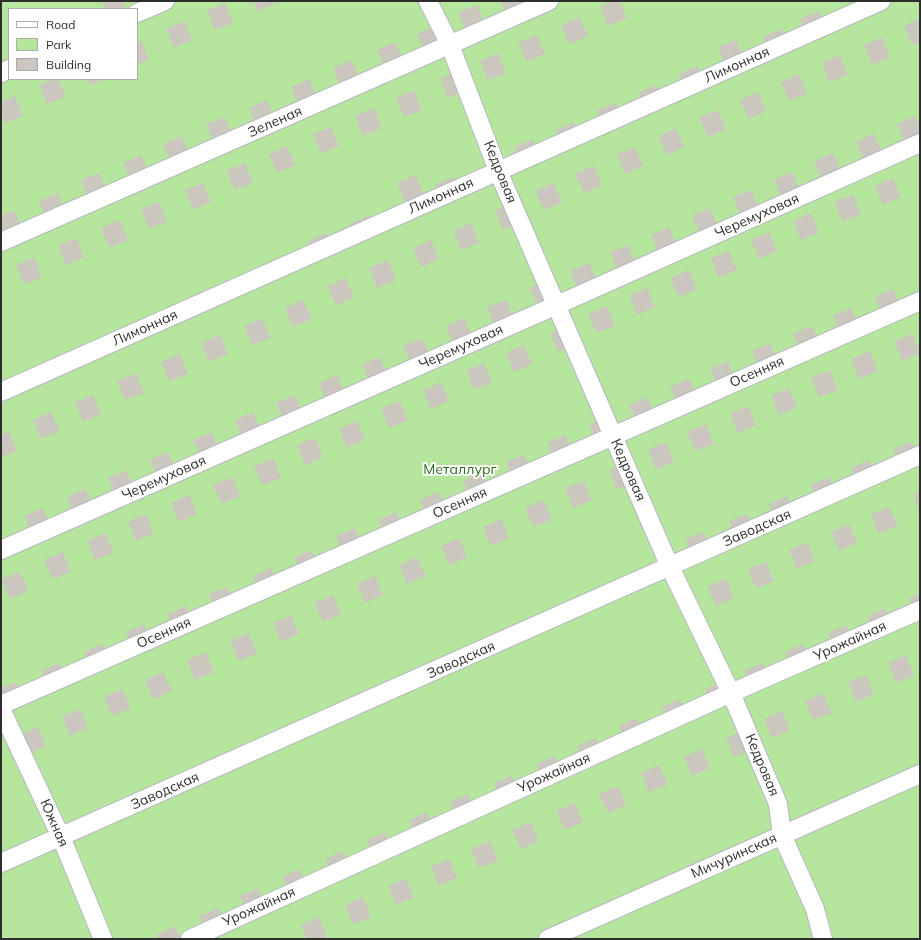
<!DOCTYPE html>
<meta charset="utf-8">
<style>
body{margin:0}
#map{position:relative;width:921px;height:940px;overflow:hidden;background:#efe9e1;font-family:Mulish,sans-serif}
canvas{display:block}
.frame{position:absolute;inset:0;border:2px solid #2e2e2e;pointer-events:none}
.legend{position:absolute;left:8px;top:8px;width:130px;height:72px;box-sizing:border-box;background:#fff;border:1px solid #ababab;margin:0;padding:5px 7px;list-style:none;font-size:12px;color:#2e2e2e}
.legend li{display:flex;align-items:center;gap:8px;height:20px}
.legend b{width:20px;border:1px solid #ababab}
</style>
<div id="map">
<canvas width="921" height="940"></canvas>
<div class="frame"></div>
<ul class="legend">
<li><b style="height:5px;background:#fff"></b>Road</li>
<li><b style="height:11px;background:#b6e59e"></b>Park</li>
<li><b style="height:11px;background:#cbc7bf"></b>Building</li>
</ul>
</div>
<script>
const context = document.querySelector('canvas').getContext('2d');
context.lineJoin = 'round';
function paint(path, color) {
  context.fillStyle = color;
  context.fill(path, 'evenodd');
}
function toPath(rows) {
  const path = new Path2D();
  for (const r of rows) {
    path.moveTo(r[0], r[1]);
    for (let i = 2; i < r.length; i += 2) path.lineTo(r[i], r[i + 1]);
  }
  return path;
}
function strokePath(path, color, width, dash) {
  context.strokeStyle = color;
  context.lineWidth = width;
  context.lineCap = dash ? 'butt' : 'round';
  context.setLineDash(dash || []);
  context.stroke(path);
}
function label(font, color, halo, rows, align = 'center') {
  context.font = font + ' Mulish,sans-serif';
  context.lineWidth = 4;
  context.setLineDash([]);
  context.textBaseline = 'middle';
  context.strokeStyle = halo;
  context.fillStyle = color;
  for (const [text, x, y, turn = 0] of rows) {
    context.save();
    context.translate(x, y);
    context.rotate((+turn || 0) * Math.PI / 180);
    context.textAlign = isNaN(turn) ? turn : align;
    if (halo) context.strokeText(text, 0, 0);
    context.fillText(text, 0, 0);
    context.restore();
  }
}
paint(toPath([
 [1,1,920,1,920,939,1,939],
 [9,9,137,9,137,79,9,79]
]), '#b6e59e');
paint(toPath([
 [110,1,123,1,126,9,105,9,103,4],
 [253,1,275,1,276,3,258,11],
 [501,1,523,1,525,6,506,14],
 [613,1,619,1,627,18,608,26,600,7],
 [225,3,233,23,215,30,207,11],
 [477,5,485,24,466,32,458,13],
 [819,11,827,31,809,38,800,19],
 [580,17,588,36,569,44,561,25],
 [920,19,920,42,912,45,904,26],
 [184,21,192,40,174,48,166,29],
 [436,26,444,45,425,53,417,34],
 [781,29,789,48,771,56,763,37],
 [537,35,545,54,527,62,518,43],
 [882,37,890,57,872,65,864,45],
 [141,40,149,59,137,65,137,42],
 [736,40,744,59,726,67,718,47],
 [395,42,403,61,385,69,377,50],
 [498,53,506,73,488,80,480,61],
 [840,55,848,75,829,82,822,63],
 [352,60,360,80,341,87,333,68],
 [697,66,705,86,687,94,679,74],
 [458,71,466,90,448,98,440,79],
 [799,74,807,93,789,101,781,82],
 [53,79,58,79,66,97,47,104,39,85],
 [87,79,105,79,89,86],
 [309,79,317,99,299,106,291,87],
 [656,85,665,104,646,112,638,93],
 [414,90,422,110,404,117,396,98],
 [758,92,766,111,748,119,740,100],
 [15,96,23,116,5,123,1,115,1,102],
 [267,100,275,119,257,127,249,108],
 [616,103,624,122,605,130,597,110],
 [374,108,382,128,363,136,355,116],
 [718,110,726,129,708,137,699,118],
 [915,116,920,128,920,136,905,143,897,124],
 [225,117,233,136,214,144,206,124],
 [574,122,582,141,564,149,556,130],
 [331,127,339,146,321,154,313,134],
 [676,128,684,147,666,155,658,136],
 [874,134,882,153,864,161,856,141],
 [182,136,190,155,172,163,163,144],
 [533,139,541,159,522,166,514,147],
 [287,146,296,165,277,173,269,154],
 [635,147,643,166,625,174,617,155],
 [833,153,841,172,822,180,814,161],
 [141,155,149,174,131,182,123,163],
 [245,163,253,183,235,190,226,171],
 [594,166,602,185,584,193,575,174],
 [792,172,800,191,782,199,774,180],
 [99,173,107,192,89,200,81,180],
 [416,175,424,195,405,202,397,183],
 [453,177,461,196,443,204,435,185],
 [893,178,901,197,883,205,875,186],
 [203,183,211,202,193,210,185,190],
 [554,183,562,203,544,210,535,191],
 [751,190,759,209,741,216,733,197],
 [58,193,66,213,47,220,39,201],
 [853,195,861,214,843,222,834,202],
 [159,202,167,221,149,229,141,209],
 [513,203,521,222,503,230,495,211],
 [710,208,718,227,700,235,692,216],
 [14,210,22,229,3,237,1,231,1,216],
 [811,213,819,233,801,240,793,221],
 [368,216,376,235,358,243,349,224],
 [120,220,128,240,110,248,101,228],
 [471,223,479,243,461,250,453,231],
 [669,227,677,246,659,254,651,235],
 [769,232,777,251,759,259,751,240],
 [326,233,334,252,316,260,308,241],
 [76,238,84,257,66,265,58,246],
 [431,240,439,259,421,267,413,248],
 [628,245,636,264,618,272,610,252],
 [729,251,737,270,719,278,711,258],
 [34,257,42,277,24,284,16,265],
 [388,260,396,280,377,288,369,268],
 [589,263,597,282,578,290,570,271],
 [689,270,697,289,679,297,670,278],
 [346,278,354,298,336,305,327,286],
 [548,280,556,299,538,307,529,288],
 [647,288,655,307,637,315,629,295],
 [893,289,901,308,883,316,875,296],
 [303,300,312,319,293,327,285,308],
 [506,300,514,319,495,327,487,307],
 [607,306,615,326,597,333,588,314],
 [851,308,859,327,841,335,833,315],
 [262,318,271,338,252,345,244,326],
 [464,318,472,337,454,345,446,326],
 [568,325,576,344,558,352,550,333],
 [812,326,820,345,802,353,793,334],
 [912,334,920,353,902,361,894,341],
 [220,335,228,354,209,362,201,343],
 [422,338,430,357,412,365,403,346],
 [770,343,779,363,760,370,752,351],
 [524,345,532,364,514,372,506,353],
 [870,351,878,371,859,379,851,359],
 [180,354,188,374,169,381,161,362],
 [380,357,388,376,370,384,362,364],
 [728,361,736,381,718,388,710,369],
 [484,363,492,382,474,390,466,371],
 [830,370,838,390,819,397,811,378],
 [136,373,144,393,125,400,117,381],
 [337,375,345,394,327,402,319,383],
 [689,379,697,398,679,406,670,387],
 [441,382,449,401,431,409,423,390],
 [789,388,797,407,779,415,771,395],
 [93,395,101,414,83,422,75,402],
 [295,395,303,414,285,422,276,403],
 [647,397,655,417,637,424,629,405],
 [400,401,408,420,389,428,381,408],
 [748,406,756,425,738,433,730,414],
 [51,412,60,431,41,439,33,420],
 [253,412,261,432,243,439,235,420],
 [608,417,598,444,589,425],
 [357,421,365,440,347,448,339,429],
 [706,424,714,444,696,451,687,432],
 [9,432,17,451,1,458,1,435],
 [212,432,220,452,202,459,193,440],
 [565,435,573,454,555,462,547,443],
 [315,438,323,457,305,465,297,445],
 [666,442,674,462,656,470,648,450],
 [911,442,919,461,901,468,893,449],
 [168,452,176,471,158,479,150,460],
 [524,455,532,474,514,482,506,462],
 [273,458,281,478,262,485,254,466],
 [869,460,878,479,859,487,851,468],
 [627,463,635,482,617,490,609,470],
 [126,470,134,489,116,497,108,478],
 [482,473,490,493,472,500,463,481],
 [232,477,240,496,222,504,213,485],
 [829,477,837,496,818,504,810,485],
 [584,481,592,500,573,508,565,488],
 [85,489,94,508,75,516,67,497],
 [439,492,447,512,428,519,420,500],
 [920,492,920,512,913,495],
 [189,495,197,514,179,522,171,503],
 [787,496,795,515,777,523,769,504],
 [544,500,552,520,533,527,525,508],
 [889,507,898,526,879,534,871,515],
 [43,508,51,527,33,535,24,516],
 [396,512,405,531,386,539,378,520],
 [146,514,154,533,136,541,128,522],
 [747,514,755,533,737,541,729,521],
 [501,519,509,538,491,546,483,527],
 [849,524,857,543,839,551,831,532],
 [355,528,363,548,344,556,336,536],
 [704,532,713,551,694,559,686,539],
 [105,533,114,553,95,560,87,541],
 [459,538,467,557,449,565,441,546],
 [807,542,815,561,797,569,789,550],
 [312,550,320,569,302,577,294,557],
 [63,552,71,572,52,579,44,560],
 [417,557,425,576,407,584,399,565],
 [766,562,774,581,756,588,748,569],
 [271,568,279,588,261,596,253,576],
 [20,572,28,591,10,599,1,579],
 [375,576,383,595,365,603,357,584],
 [726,579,734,598,716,606,707,587],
 [227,587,236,606,217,614,209,594],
 [920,593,920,615,917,617,909,598],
 [333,595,341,614,323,622,314,603],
 [186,606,194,625,175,633,167,614],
 [885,608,893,627,875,635,867,616],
 [291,615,299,634,281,642,273,623],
 [144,624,152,643,134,651,126,632],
 [846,625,854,644,836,652,828,633],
 [249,633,257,653,239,661,230,641],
 [102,644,110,663,92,671,84,652],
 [803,644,811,663,793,671,785,652],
 [206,652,214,672,195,680,187,660],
 [906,655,914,675,896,683,888,663],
 [59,663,67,682,49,690,41,671],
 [762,663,771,682,752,690,744,671],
 [163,672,172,691,153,699,145,680],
 [866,675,874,694,856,702,848,683],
 [16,682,24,701,1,697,1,688],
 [723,682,713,709,705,689],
 [122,689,131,708,112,716,104,697],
 [823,693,832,713,813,720,805,701],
 [680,699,688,718,670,726,662,707],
 [80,709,88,728,70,736,62,717],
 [782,711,790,730,772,738,764,719],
 [637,718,645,737,627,745,619,726],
 [38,727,46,746,28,754,20,735],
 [744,730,752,749,734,757,726,738],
 [596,738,604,757,586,765,577,746],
 [702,749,710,768,692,776,684,757],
 [554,756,562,775,544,783,536,764],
 [659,765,668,784,649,792,641,773],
 [512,775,520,795,502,802,494,783],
 [618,786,626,805,608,813,599,794],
 [468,794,476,814,458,821,450,802],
 [575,803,583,822,565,830,556,811],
 [427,812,435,831,417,839,409,820],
 [531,822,539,841,521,849,512,830],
 [385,832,393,852,375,860,367,840],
 [490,841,498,861,479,868,471,849],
 [343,851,351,871,333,878,325,859],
 [449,859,457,878,439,886,431,867],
 [300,869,308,889,290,896,282,877],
 [406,878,414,897,396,905,388,886],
 [258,888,266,907,248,915,240,896],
 [363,897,371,917,353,924,345,905],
 [218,908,226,927,208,935,199,916],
 [319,917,327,937,322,939,307,939,301,925],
 [175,926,181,939,159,939,157,934]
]), '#cbc7bf');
const minor = toPath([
 [428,1,450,45,498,171,613,436,670,567,731,693,778,804,782,835,815,909,823,939],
 [137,13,165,1],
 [1,73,9,69],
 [1,242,549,1],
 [1,392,881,1],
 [1,550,557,305,920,143],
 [1,705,920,301],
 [1,709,61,837,103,939],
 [1,863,920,455],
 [190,939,731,693,920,610],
 [548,939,920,774]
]);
strokePath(minor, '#b4b7c1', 20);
strokePath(minor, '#fff', 18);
label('14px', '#2e2e2e', '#fff', [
 ["Лимонная",737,65,-24],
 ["Зеленая",275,122,-24],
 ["Кедровая",500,172,68],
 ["Лимонная",441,196,-24],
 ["Черемуховая",757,216,-24],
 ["Лимонная",145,328,-24],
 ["Черемуховая",461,347,-24],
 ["Осенняя",757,372,-24],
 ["Кедровая",628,470,66],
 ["Черемуховая",164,478,-24],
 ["Осенняя",460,503,-24],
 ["Заводская",757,528,-24],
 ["Осенняя",164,633,-24],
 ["Урожайная",850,641,-24],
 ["Заводская",461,660,-24],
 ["Кедровая",762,765,67],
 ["Урожайная",554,773,-24],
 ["Заводская",165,791,-24],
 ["Южная",54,823,66],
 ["Мичуринская",734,856,-24],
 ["Урожайная",259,907,-24]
]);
label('14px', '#2c6e1b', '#fff', [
 ["Металлург",460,470]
]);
</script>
